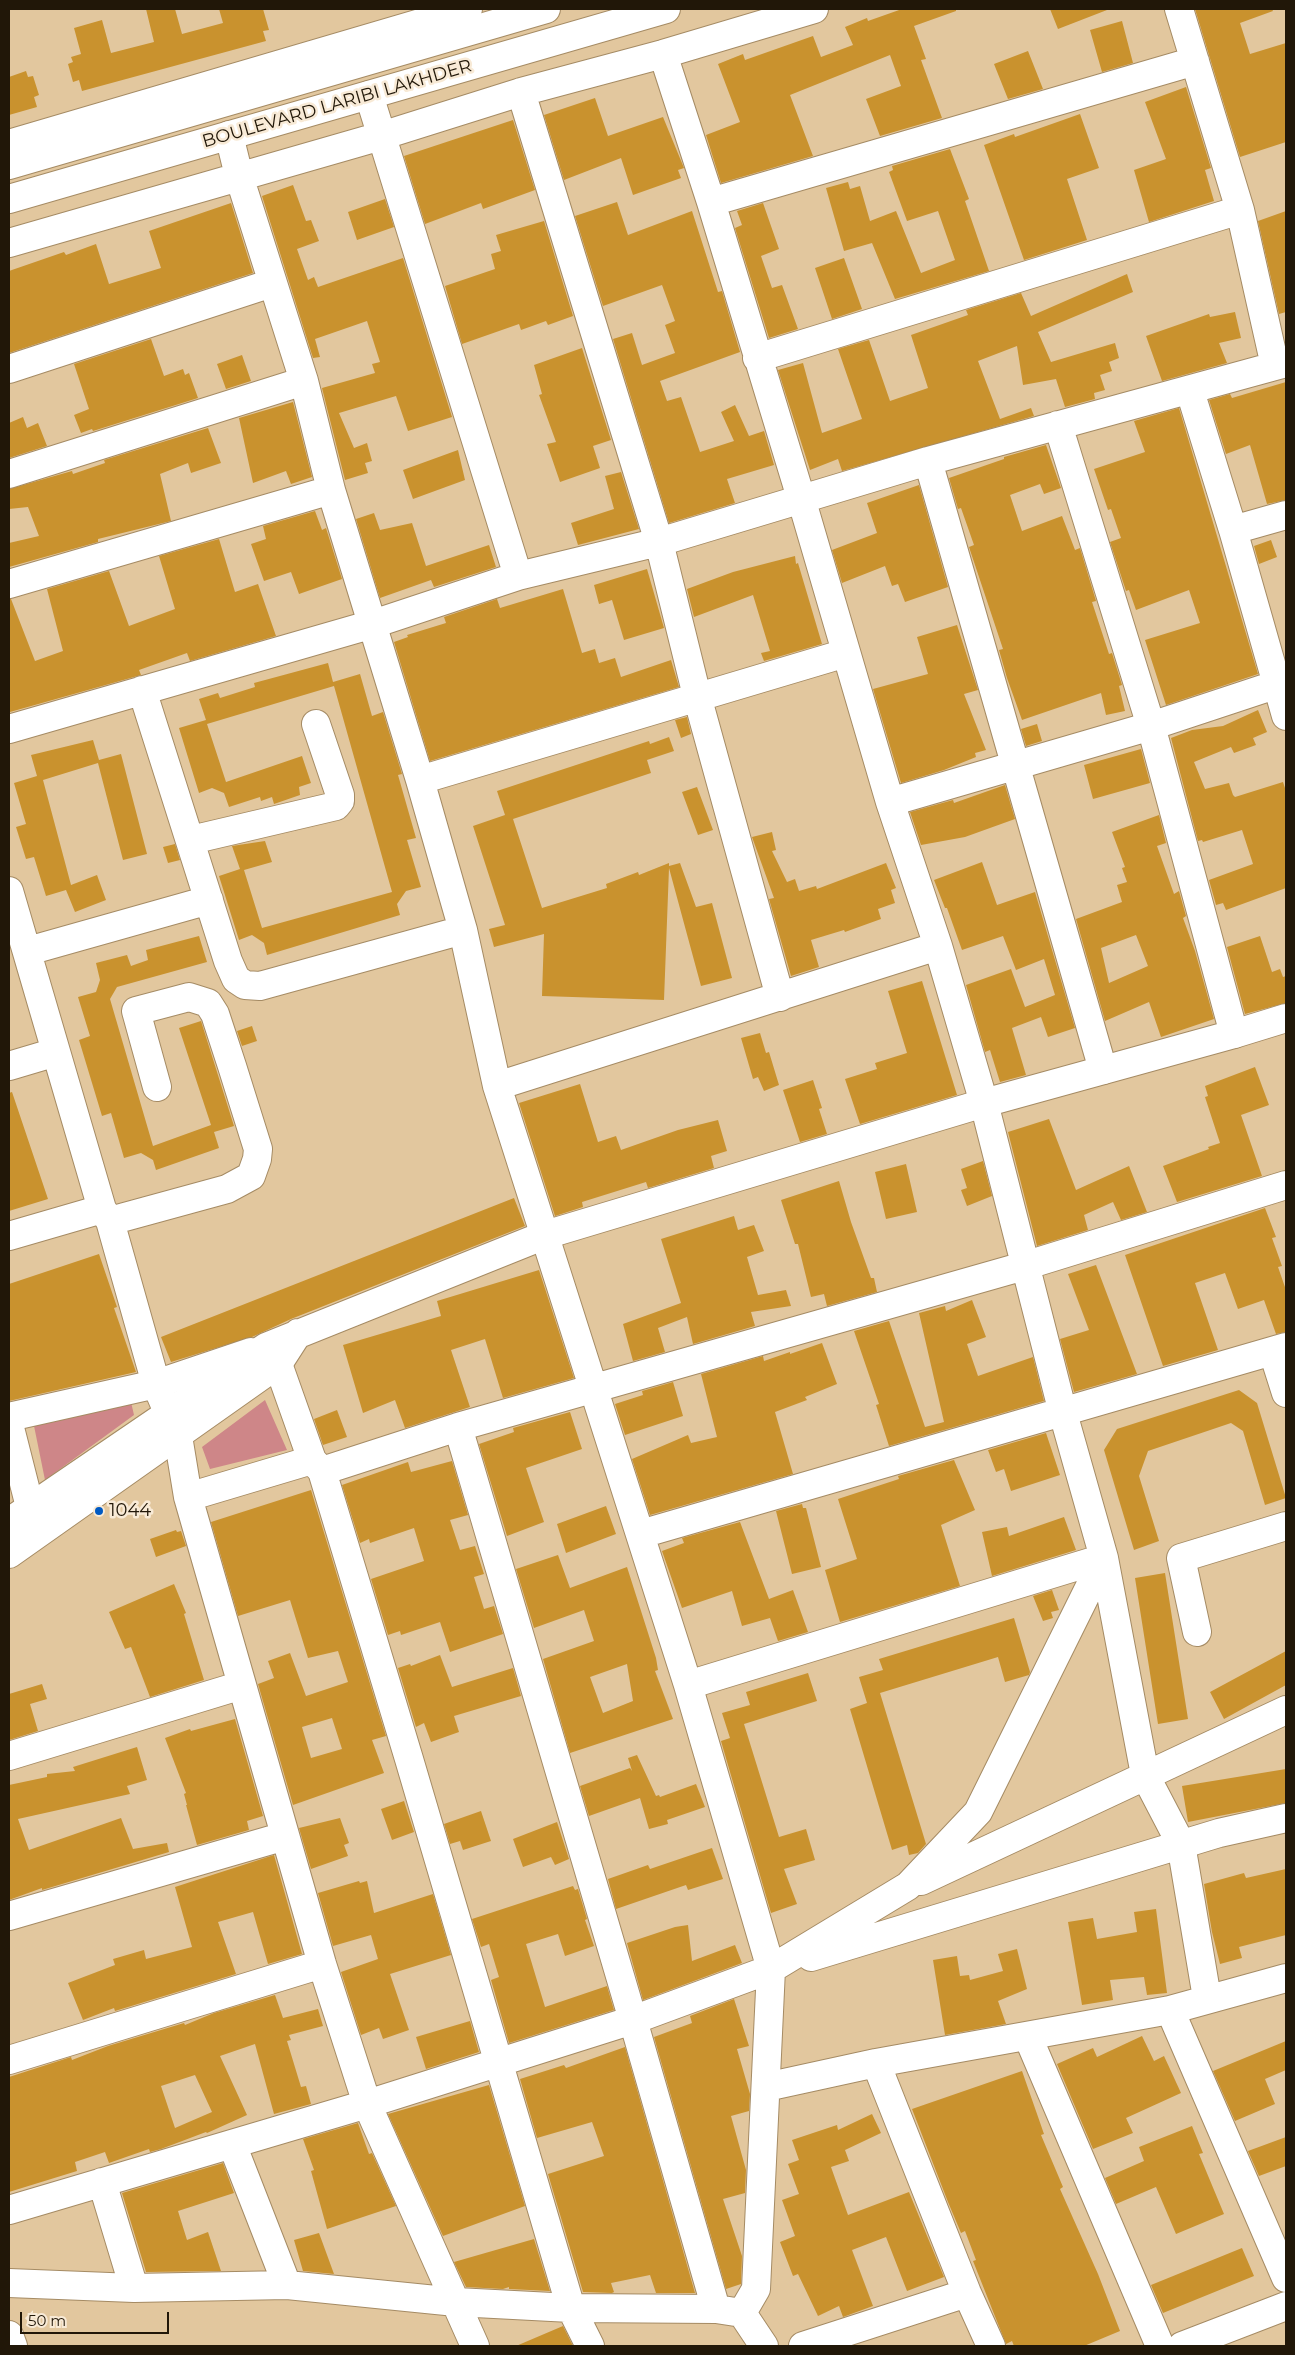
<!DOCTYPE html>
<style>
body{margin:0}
#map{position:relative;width:1295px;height:2355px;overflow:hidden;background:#e2c79e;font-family:Montserrat,sans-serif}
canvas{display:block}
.frame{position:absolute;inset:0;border:10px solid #211708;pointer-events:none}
.scale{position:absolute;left:20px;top:2312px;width:149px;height:22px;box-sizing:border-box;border:2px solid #211708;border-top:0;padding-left:6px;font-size:15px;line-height:18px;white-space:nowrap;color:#211708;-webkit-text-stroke:4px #f8ead6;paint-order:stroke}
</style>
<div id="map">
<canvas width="1295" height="2355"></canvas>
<div class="frame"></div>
<div class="scale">50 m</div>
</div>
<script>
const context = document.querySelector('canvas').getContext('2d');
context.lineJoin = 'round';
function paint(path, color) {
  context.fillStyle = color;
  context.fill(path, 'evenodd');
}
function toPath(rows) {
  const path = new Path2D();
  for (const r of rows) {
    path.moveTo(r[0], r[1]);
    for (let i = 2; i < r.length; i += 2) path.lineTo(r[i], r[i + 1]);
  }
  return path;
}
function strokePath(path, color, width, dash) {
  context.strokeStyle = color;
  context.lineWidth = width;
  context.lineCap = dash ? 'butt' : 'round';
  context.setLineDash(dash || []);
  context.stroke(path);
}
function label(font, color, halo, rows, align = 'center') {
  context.font = font + ' Montserrat,sans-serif';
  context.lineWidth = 5;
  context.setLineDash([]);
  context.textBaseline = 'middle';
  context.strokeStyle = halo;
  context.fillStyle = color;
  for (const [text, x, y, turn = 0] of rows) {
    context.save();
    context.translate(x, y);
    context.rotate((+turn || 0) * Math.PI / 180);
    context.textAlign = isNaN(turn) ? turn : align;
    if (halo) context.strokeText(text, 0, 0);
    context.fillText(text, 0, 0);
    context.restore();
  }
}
paint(toPath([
 [128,1389,134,1415,45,1480,32,1416],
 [265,1400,287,1450,210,1469,202,1447]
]), '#ce8688');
paint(toPath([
 [146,9,175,9,182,34,223,23,219,9,263,9,269,30,263,31,266,41,82,91,79,80,73,82,68,64,73,62,71,57,81,54,74,28,102,20,111,53,154,42],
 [902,9,956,9,956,11,914,26,926,59,921,60,942,118,880,136,866,99,901,86,890,55,790,95,813,156,721,183,706,135,740,122,718,64,743,54,745,60,813,36,821,57,853,45,845,27,867,18,868,21],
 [1050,9,1106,9,1107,10,1058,29],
 [1195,9,1272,9,1273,11,1240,23,1250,54,1286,43,1286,142,1240,157],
 [1122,21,1133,63,1102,72,1090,30],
 [1028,51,1043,89,1008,99,994,64],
 [26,71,28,77,33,76,39,95,34,97,37,107,9,115,9,77],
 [1186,87,1211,168,1205,170,1214,201,1149,222,1134,170,1166,159,1145,102],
 [595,98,608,136,663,117,684,168,678,170,681,178,633,195,621,158,564,180,544,115],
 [1080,114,1099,168,1067,179,1087,240,1024,260,984,145,1014,134,1015,137],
 [513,120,535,190,483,209,481,203,425,224,404,156],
 [950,149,969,199,965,201,989,271,895,299,872,243,844,251,826,188,848,182,850,189,860,186,870,221,896,211,921,273,955,260,938,211,907,221,889,172,893,170,892,166],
 [293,185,306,221,311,220,319,241,297,249,308,280,314,277,318,287,403,258,452,417,408,431,396,396,339,413,354,448,367,443,372,461,365,463,368,473,345,480,322,388,375,373,372,364,380,362,367,321,315,339,320,357,313,358,262,196],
 [385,199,394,227,357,240,348,212],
 [617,202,628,235,692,211,718,292,722,291,740,352,660,381,667,401,681,397,700,452,734,441,721,412,735,405,749,436,764,431,774,465,727,479,735,503,669,523,613,339,632,333,642,365,675,353,665,325,675,321,662,285,603,306,575,216],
 [231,203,253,273,9,353,9,271,64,252,66,255,96,244,109,284,161,268,149,231],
 [763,203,779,249,761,256,772,288,782,285,798,329,769,338,735,228,742,225,737,211],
 [1286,211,1286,312,1279,314,1258,221],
 [544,221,573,316,548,325,546,321,521,330,519,324,462,344,445,286,495,269,491,254,501,251,496,235],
 [844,258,862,309,832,319,815,268],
 [1127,274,1133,292,1038,332,1051,362,1115,343,1119,358,1109,362,1112,371,1100,375,1105,390,1094,393,1095,399,1065,407,1056,379,1023,385,1017,346,978,361,1000,419,1031,408,1034,416,842,471,838,459,810,470,778,370,803,363,822,433,862,419,838,349,869,340,890,401,928,388,911,335,968,315,966,310,1021,293,1031,316],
 [1235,312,1241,338,1219,343,1227,363,1162,381,1146,336,1209,314,1210,317],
 [151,339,164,376,183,369,185,375,189,373,198,398,93,431,92,429,81,433,74,415,89,409,74,364],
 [582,348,611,440,593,446,600,468,560,482,547,444,556,442,539,395,542,394,534,365],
 [242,355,251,381,226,389,217,364],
 [1286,382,1286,500,1267,504,1250,445,1226,454,1209,400,1230,394,1232,398],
 [293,402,312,477,291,484,286,471,253,483,239,418],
 [1179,408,1258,674,1166,705,1145,640,1200,623,1189,590,1136,610,1129,590,1126,591,1110,542,1121,538,1111,509,1108,510,1094,469,1145,452,1134,421],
 [23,417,27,428,38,423,47,446,9,458,9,423],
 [208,428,221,463,191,473,188,463,160,474,171,521,98,539,98,542,9,567,9,543,39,536,28,507,9,509,9,489,72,471,73,474,105,463,104,460],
 [1046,445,1061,488,1044,494,1040,484,1010,495,1022,531,1062,516,1075,550,1080,548,1096,601,1092,602,1109,654,1112,653,1122,685,1119,686,1125,711,1106,715,1101,693,1022,720,1007,678,999,650,1003,649,969,547,974,545,961,508,958,509,949,478,1004,459,1004,457],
 [458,450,465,480,413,499,403,470],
 [621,472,639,529,578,545,571,523,614,509,605,476],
 [919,485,948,587,905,602,898,584,892,586,885,566,842,583,832,550,877,533,867,503],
 [315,511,322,530,326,528,342,579,299,594,291,572,264,581,251,544,266,539,263,526],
 [374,513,380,530,412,523,426,566,489,545,496,567,434,587,431,580,380,598,356,519],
 [219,539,235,592,258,584,276,636,190,661,187,653,139,670,141,675,10,712,9,599,11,599,35,661,63,651,47,589,109,571,129,626,175,609,159,556],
 [1271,540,1277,557,1259,564,1254,546],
 [795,556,796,564,798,563,822,644,764,661,761,653,770,651,753,595,694,617,687,589,733,572],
 [647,569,664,628,624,640,612,600,599,604,594,585],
 [563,589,582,653,595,649,599,663,615,658,621,677,671,660,679,687,430,761,394,642,408,637,407,635,446,623,444,617,497,599,500,608],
 [957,625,978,690,964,694,986,750,975,753,976,757,944,770,901,783,873,689,928,674,917,637],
 [328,663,333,682,360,674,372,716,383,712,402,774,398,775,416,838,407,840,421,887,406,891,397,904,400,915,267,955,264,943,252,935,239,940,219,876,240,869,232,846,265,841,272,862,244,870,262,928,392,892,334,686,207,724,226,782,302,756,311,783,299,787,300,795,274,804,272,797,261,801,260,797,229,807,224,793,212,788,199,793,179,728,206,720,199,699,218,693,220,698,255,687,254,683],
 [1258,710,1267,732,1253,738,1256,745,1234,753,1231,747,1194,762,1205,789,1229,783,1233,795,1235,797,1283,782,1286,791,1286,888,1226,910,1223,903,1216,905,1209,880,1253,864,1242,830,1203,842,1202,840,1198,841,1171,738,1192,730,1223,726],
 [687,717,691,734,681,738,675,720],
 [1037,724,1042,741,1026,746,1021,729],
 [669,737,674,751,647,760,651,773,513,819,542,908,607,888,606,884,638,872,639,875,669,863,669,866,680,863,696,907,712,903,732,978,701,986,669,868,664,1000,542,996,544,934,494,947,489,929,505,925,473,826,505,815,497,791,649,741,650,744],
 [93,740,99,760,121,754,147,854,123,860,98,763,43,780,71,885,97,875,106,900,75,912,66,890,46,896,34,857,26,859,16,827,26,824,14,783,37,776,31,755],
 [1141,749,1150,783,1093,799,1084,765],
 [1005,785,1015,819,965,837,921,845,910,812,953,800,954,803],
 [697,787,713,830,698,835,682,792],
 [1159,815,1166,843,1157,846,1174,894,1179,891,1186,916,1183,918,1195,951,1214,1019,1161,1037,1149,1002,1105,1021,1076,919,1122,902,1117,885,1127,882,1122,868,1125,867,1112,832],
 [1136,935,1148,966,1109,983,1101,948],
 [772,832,776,850,772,851,787,882,795,879,799,891,816,886,817,889,886,863,896,888,891,890,895,903,878,909,881,919,845,932,844,930,811,940,819,967,791,976,769,899,774,898,752,837],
 [175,844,180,860,168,863,163,847],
 [982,862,997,905,1035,892,1075,1028,1048,1037,1041,1017,1012,1028,1026,1075,1000,1082,990,1050,985,1052,966,985,1011,969,1025,1007,1055,995,1044,959,1016,970,1003,936,962,950,947,908,945,908,934,880],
 [199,936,207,962,117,987,110,999,153,1146,211,1125,179,1028,201,1021,234,1126,214,1132,219,1148,156,1170,153,1160,141,1153,124,1158,111,1113,102,1116,79,1040,90,1036,78,997,96,992,100,980,96,963,127,955,131,966,148,960,146,950],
 [1260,936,1272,972,1280,969,1283,977,1286,976,1286,1003,1245,1014,1227,947],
 [922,981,957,1095,860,1124,845,1079,877,1069,875,1063,907,1053,888,991],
 [252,1026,257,1041,242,1046,237,1031],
 [760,1033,766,1053,769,1052,779,1085,764,1091,758,1077,753,1079,741,1038],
 [1255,1067,1269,1105,1241,1115,1262,1176,1177,1202,1163,1166,1209,1149,1208,1147,1220,1143,1205,1097,1208,1096,1205,1086],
 [813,1080,822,1108,819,1109,827,1134,800,1142,783,1090],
 [580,1084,598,1142,616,1136,621,1150,678,1130,718,1120,727,1151,711,1156,714,1168,648,1188,646,1182,582,1202,583,1207,555,1216,519,1103],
 [12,1092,48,1199,9,1211,9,1093],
 [1049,1119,1076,1190,1129,1166,1147,1212,1121,1220,1113,1202,1084,1215,1088,1230,1037,1246,1008,1132],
 [983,1161,992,1196,967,1206,961,1190,967,1188,961,1169],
 [906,1164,917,1212,886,1219,875,1172],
 [839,1181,851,1222,871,1278,874,1278,877,1292,827,1306,824,1294,811,1297,798,1244,795,1244,781,1200],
 [514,1198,525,1226,291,1319,252,1337,171,1362,161,1337],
 [1265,1208,1276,1237,1272,1238,1282,1266,1278,1267,1286,1290,1286,1332,1276,1334,1264,1300,1238,1309,1225,1273,1195,1283,1218,1350,1163,1366,1125,1255],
 [734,1216,738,1230,754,1225,764,1251,747,1257,758,1295,786,1290,791,1306,751,1312,755,1326,693,1344,687,1317,658,1328,665,1352,633,1361,623,1324,681,1303,661,1239],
 [99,1254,117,1307,114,1308,136,1372,9,1401,9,1284],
 [1096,1265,1137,1374,1074,1392,1060,1339,1089,1330,1068,1274],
 [539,1270,574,1378,503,1398,485,1339,451,1350,470,1407,405,1428,395,1400,363,1413,343,1345,441,1316,437,1301],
 [972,1300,986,1337,967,1344,978,1376,1033,1357,1044,1401,889,1446,876,1405,879,1404,854,1331,889,1321,925,1427,944,1422,919,1313,945,1306,946,1311],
 [822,1343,837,1384,805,1397,807,1400,775,1412,793,1474,650,1515,632,1459,688,1435,691,1443,717,1437,701,1374,763,1356,764,1361,790,1352,790,1354],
 [673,1382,683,1416,625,1435,615,1404,643,1395,642,1391],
 [1239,1390,1257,1403,1286,1498,1265,1505,1243,1431,1231,1423,1148,1451,1139,1476,1159,1541,1134,1550,1104,1450,1117,1429],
 [337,1410,347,1437,323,1445,314,1419],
 [570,1412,582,1449,526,1468,544,1522,507,1536,479,1444,514,1432,513,1428],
 [1046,1433,1060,1475,1011,1491,1004,1469,996,1472,988,1450],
 [954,1460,975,1510,941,1525,960,1586,840,1622,825,1570,857,1559,838,1499,899,1479,898,1476],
 [452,1461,468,1515,450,1520,460,1550,475,1546,484,1574,474,1577,484,1609,494,1606,503,1634,450,1652,440,1622,401,1635,400,1631,388,1635,371,1579,424,1561,414,1528,370,1543,369,1539,360,1543,342,1485,408,1462,411,1472],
 [311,1490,386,1736,372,1740,384,1773,293,1805,258,1684,274,1678,268,1661,290,1653,306,1696,348,1682,338,1651,308,1658,290,1600,238,1616,211,1522],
 [332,1718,342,1749,311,1758,302,1727],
 [802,1504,803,1508,806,1508,821,1567,792,1574,776,1511],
 [606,1506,616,1534,566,1553,557,1524],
 [1064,1517,1076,1550,992,1576,982,1532,1007,1527,1009,1536],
 [740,1522,769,1599,793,1590,808,1632,778,1641,770,1618,742,1626,732,1591,682,1608,662,1551,684,1543,682,1538],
 [176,1530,177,1532,181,1531,186,1546,156,1557,150,1539],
 [558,1555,570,1588,627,1567,656,1658,658,1670,655,1671,673,1719,570,1753,543,1659,594,1641,584,1610,534,1628,516,1569],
 [627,1664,633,1701,603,1713,590,1677],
 [1165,1573,1188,1719,1158,1724,1135,1578],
 [174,1584,186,1613,184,1614,204,1680,150,1697,131,1647,125,1649,109,1612],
 [1052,1590,1059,1610,1051,1612,1053,1618,1043,1621,1033,1596],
 [1014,1618,1030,1672,1029,1675,1005,1682,998,1657,880,1693,926,1844,918,1853,909,1855,907,1845,892,1850,850,1709,867,1703,859,1677,883,1670,879,1659],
 [1286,1651,1286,1685,1224,1719,1210,1692],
 [440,1655,452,1687,513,1668,521,1696,454,1716,459,1732,431,1742,424,1723,416,1727,398,1668,410,1664,411,1666],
 [808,1673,817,1701,744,1724,779,1837,806,1829,815,1860,784,1869,797,1904,771,1913,721,1741,730,1738,722,1713,750,1705,746,1692],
 [42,1684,47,1699,30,1704,38,1731,9,1740,9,1694],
 [235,1719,263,1816,247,1821,249,1830,197,1845,186,1805,187,1805,184,1794,186,1793,165,1738,190,1729,191,1731],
 [137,1747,147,1780,127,1786,130,1794,18,1819,29,1850,121,1818,133,1849,167,1843,169,1852,42,1890,42,1888,9,1900,9,1785,47,1777,47,1774,75,1771,73,1767],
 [637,1755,656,1796,659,1795,660,1797,696,1784,705,1807,667,1820,668,1824,649,1829,640,1798,589,1816,580,1786,630,1768,632,1771,628,1758],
 [1286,1769,1286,1803,1188,1822,1182,1786],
 [404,1801,414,1832,392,1840,381,1809],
 [481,1811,491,1841,463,1850,460,1841,450,1844,444,1824],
 [340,1818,349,1843,344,1845,348,1856,311,1869,299,1828],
 [557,1822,569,1859,555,1865,551,1857,523,1867,513,1839],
 [712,1848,723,1879,688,1890,686,1885,616,1909,608,1879,648,1865,650,1869],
 [274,1855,302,1954,268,1964,253,1912,218,1922,236,1974,115,2011,114,2008,83,2020,68,1983,115,1965,113,1959,144,1950,146,1959,192,1947,175,1887],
 [1286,1869,1286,1935,1239,1947,1242,1958,1220,1964,1212,1932,1204,1884,1244,1873,1246,1878],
 [359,1881,360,1883,367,1881,374,1913,433,1894,451,1955,390,1974,409,2030,383,2039,379,2028,361,2035,341,1972,378,1959,371,1935,333,1946,318,1893],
 [573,1886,575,1890,578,1889,587,1919,585,1920,594,1946,565,1956,558,1934,526,1944,545,2007,607,1986,614,2010,509,2043,491,1980,499,1977,489,1944,481,1947,472,1919],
 [1156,1909,1167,1993,1147,1995,1144,1977,1110,1980,1113,2000,1082,2005,1068,1922,1093,1918,1097,1939,1137,1932,1134,1912],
 [688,1925,692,1961,735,1945,742,1963,643,2000,627,1943,675,1927],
 [1017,1949,1027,1989,998,2001,1006,2024,945,2035,933,1960,957,1956,960,1976,969,1975,970,1980,1003,1971,998,1954],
 [275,1995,283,2018,318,2009,323,2026,289,2035,291,2040,287,2041,301,2087,306,2086,311,2104,274,2114,255,2044,220,2056,247,2115,207,2133,206,2132,161,2149,150,2152,149,2149,109,2163,105,2152,75,2162,77,2171,9,2192,9,2077,71,2057,72,2060,108,2046,184,2023,185,2025,214,2013],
 [195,2075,212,2112,175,2128,161,2086],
 [734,1999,749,2046,737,2049,750,2094,749,2111,731,2116,746,2170,745,2193,723,2199,742,2256,741,2284,726,2289,654,2037,692,2023,690,2016],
 [470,2021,479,2052,426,2069,416,2037],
 [1142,2036,1154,2061,1164,2056,1181,2093,1126,2118,1133,2133,1093,2149,1057,2064,1093,2048,1097,2057],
 [1286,2041,1286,2070,1265,2079,1275,2104,1235,2121,1213,2071],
 [625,2047,695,2293,656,2293,650,2275,611,2283,614,2292,612,2293,583,2292,548,2174,604,2156,592,2122,537,2138,520,2079,564,2065,566,2068],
 [1022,2071,1044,2134,1041,2135,1063,2187,1060,2189,1098,2274,1120,2331,1084,2346,1014,2346,1012,2341,1006,2344,973,2261,976,2260,965,2231,961,2233,948,2202,912,2109],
 [489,2085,525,2206,443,2236,388,2114],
 [872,2114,881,2133,845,2150,849,2161,831,2167,848,2215,909,2192,944,2277,907,2291,886,2237,852,2250,873,2306,843,2317,839,2306,818,2316,798,2274,793,2276,780,2242,795,2236,782,2200,799,2194,788,2164,799,2160,792,2140,837,2125,838,2130],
 [358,2123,369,2154,372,2153,396,2206,327,2229,311,2171,314,2170,303,2139],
 [1192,2126,1203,2153,1199,2154,1224,2214,1176,2234,1156,2187,1116,2204,1105,2178,1144,2161,1139,2147],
 [1286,2137,1286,2166,1259,2176,1248,2151],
 [223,2163,234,2193,178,2211,187,2240,208,2232,221,2271,146,2272,122,2193],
 [319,2233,334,2274,303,2271,294,2240],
 [534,2239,550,2291,509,2289,509,2287,503,2289,466,2287,454,2262],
 [1242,2248,1254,2276,1163,2313,1151,2285],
 [563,2326,573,2346,516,2346]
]), '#c9922e');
const minor = toPath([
 [1179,9,1240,210,1275,366],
 [663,54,711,202,801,498,890,802,938,946,984,1103,1063,1413,1104,1558,688,1685],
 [521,92,659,542,697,696,780,997],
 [369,95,518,576],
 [229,135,239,176,304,381,331,490,420,780,463,930,497,1086,688,1685,771,1969,633,2020,367,2104,475,2346],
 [9,144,468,9],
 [711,202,1195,61],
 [9,243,381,136,521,92,663,54,814,9],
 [757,358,1240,210],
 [9,369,272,283],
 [1190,391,1233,530],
 [1058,425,1151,726,1234,1034],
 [928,461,1103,1070],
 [9,474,304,381],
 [1286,515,1233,530,1286,716],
 [9,584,331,490],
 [142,690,228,961,236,979,245,985,260,986,463,930],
 [9,729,373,624,518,576,659,542,928,461,1286,363],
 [420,780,846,653],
 [890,802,1151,726,1278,684],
 [191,840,336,806,340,801,340,795,316,724],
 [9,891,102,1209,110,1221,156,1384,178,1436,188,1497,242,1685],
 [28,951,209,900],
 [9,1066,56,1052],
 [497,1086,938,946],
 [110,1221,227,1189,251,1176,257,1159,258,1149,232,1066,215,1014,208,1003,189,997,136,1011,157,1087],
 [9,1236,102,1209],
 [1273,1352,1286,1393],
 [278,1364,312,1460],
 [9,1417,156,1384,251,1352],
 [9,1424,30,1507],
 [458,1427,633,2020,716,2309],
 [322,1471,409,1759,571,2308,590,2346],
 [188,1497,312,1460,322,1471,458,1427,1024,1266,1286,1185],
 [641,1534,1286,1347],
 [1104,1558,1145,1775,1181,1844,1207,1998],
 [1197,1632,1181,1558,1286,1526],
 [9,1756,242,1685,322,1964,367,2104,9,2210],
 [921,1881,1286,1710],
 [9,1916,285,1836],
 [811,1957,1219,1833,1286,1818],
 [771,1969,908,1886,978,1812,1104,1558],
 [1170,2010,1286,2278],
 [1028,2037,1160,2346],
 [9,2060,322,1964],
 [876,2063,967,2293,991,2346],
 [766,2087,876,2063,1170,2010,1286,1978],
 [232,2144,287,2285],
 [102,2182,134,2288],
 [9,2283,134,2288,287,2285,456,2302,571,2308,716,2309,742,2313,756,2289,771,1969],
 [742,2313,764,2346],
 [9,2335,13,2346],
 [803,2346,967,2293],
 [1182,2346,1286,2306]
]);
const major = toPath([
 [9,165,546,9],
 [9,199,666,9],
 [9,1522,266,1347,545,1235,984,1103,1234,1034,1286,1018],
 [9,1554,278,1364,298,1333]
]);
strokePath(minor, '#a58b64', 30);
strokePath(major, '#a58b64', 30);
strokePath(minor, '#fff', 28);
strokePath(major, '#fff', 28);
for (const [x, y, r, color] of [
 [99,1511,5,"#005ac3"]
]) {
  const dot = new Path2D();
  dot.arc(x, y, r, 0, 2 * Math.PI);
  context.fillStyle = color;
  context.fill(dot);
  strokePath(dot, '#f8ead6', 2);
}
label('18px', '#211708', '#f8ead6', [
 ["BOULEVARD LARIBI LAKHDER",337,104,-16]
]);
label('18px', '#211708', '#f8ead6', [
 ["1044",109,1511]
], 'left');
</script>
